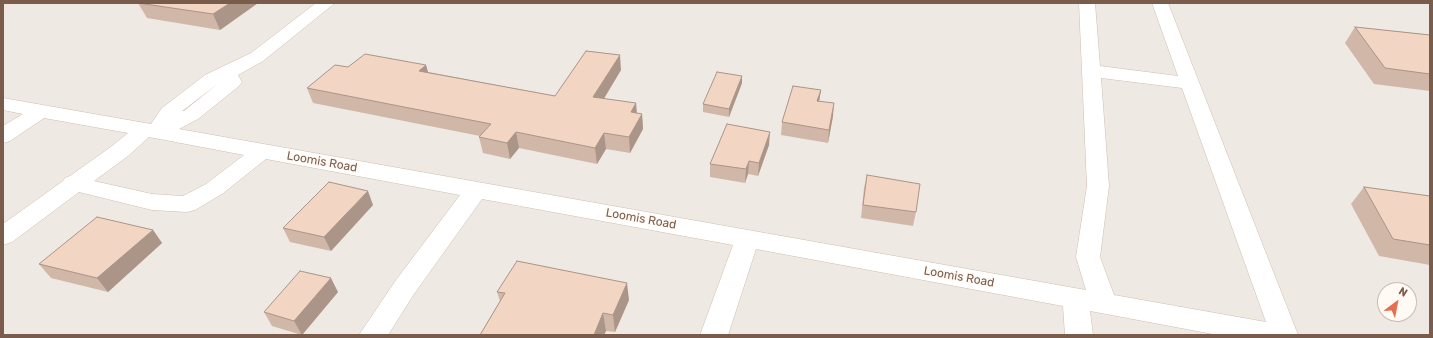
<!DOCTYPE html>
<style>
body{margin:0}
#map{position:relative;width:1433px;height:338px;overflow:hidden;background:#fdf6ec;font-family:Rubik,sans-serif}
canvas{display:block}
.frame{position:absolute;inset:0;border:4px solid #7a5c4d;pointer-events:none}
.north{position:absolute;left:1377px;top:282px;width:40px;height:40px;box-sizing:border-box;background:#fffaf3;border:1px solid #cabbb1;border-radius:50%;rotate:32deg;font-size:11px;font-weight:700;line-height:16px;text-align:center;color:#7a5c4d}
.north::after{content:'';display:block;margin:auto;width:14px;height:18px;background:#e76f51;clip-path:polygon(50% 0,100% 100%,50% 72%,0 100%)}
</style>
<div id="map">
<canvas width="1433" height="338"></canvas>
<div class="frame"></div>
<div class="north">N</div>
</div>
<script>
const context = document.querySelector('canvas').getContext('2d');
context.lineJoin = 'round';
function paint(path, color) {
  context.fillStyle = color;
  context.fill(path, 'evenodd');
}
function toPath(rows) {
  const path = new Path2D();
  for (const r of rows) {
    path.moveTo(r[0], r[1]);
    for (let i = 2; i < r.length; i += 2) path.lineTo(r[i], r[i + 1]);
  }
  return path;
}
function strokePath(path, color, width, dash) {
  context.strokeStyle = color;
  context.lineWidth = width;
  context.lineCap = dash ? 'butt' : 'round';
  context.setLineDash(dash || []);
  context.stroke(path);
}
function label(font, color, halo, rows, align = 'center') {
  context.font = font + ' Rubik,sans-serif';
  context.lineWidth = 3;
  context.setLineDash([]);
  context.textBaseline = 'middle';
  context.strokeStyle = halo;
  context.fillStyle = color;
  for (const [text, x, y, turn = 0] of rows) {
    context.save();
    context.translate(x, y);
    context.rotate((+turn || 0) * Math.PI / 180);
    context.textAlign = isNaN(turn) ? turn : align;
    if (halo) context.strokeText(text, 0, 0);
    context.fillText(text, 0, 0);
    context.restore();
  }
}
paint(toPath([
 [3,3,1430,3,1430,335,3,335],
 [1385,290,1409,290,1409,314,1385,314]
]), '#efe9e4');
const minor = toPath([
 [316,3,335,3,263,61,238,75,242,82,239,86,198,119,179,129,1086,290,1076,257,1087,186,1079,3,1095,3,1100,66,1178,76,1152,3,1168,3,1298,335,1218,335,1090,311,1093,335,1065,335,1063,306,756,249,728,335,700,335,733,245,482,199,414,294,388,335,359,335,396,280,460,195,266,159,222,194,195,210,187,212,152,210,79,192,12,242,3,245,3,224,63,181,65,178,70,176,112,146,128,133,44,118,10,141,3,143,3,126,23,114,3,110,3,98,151,124,162,108,205,75,251,53,316,3],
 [1101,78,1182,88,1266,322,1114,295,1100,257,1109,186,1101,78],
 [219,83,184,111,182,111,219,83],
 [149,137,244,155,206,184,183,196,152,194,94,181,128,156,149,137]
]);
strokePath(minor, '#d1beb0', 1);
paint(minor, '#fff');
paint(toPath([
 [138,3,258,3,220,30,147,18],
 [1355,27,1430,35,1430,91,1374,84,1345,43],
 [426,65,428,72,555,96,621,70,604,99,636,103,637,113,642,114,643,129,630,153,606,149,597,164,519,148,510,159,483,153,479,137,480,136,313,103,307,88,348,67],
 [742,83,729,117,703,112,703,104],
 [821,90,819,102,833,116,828,143,781,135,782,122],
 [769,145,758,176,748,174,745,183,710,177,710,164],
 [867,175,916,212,913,226,861,218,864,188],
 [1364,187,1430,196,1430,265,1379,256,1351,204],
 [373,205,331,251,290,242,283,228],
 [153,230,162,243,108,292,51,278,39,264],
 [338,292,302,335,272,326,264,312],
 [497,292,629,300,615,332,606,331,604,335,480,335,500,301]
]), '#d1b7a8');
paint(toPath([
 [230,3,258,3,220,30,213,14],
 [620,55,621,70,595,113,593,97],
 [426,65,430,80,419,71],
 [742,76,742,83,729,117,729,109],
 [821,90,819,102,817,101],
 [636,103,637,119,631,112],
 [834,103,833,116,828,143,829,130],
 [642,114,643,129,630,153,629,137],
 [516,132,519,148,510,159,507,143],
 [770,132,769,145,758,176,759,163],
 [604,133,606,149,597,164,595,148],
 [749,161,748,174,745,183,746,169],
 [368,191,373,205,331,251,324,237],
 [153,230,162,243,108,292,97,278],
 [331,278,338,292,302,335,294,321],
 [627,283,629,300,615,332,613,315],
 [603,313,606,331,604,335,594,335]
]), '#aa9588');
const building = toPath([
 [138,3,230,3,213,14,138,3],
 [1355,27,1430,35,1430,74,1385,68,1355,27],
 [586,51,620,55,593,97,636,103,631,112,642,114,629,137,604,133,595,148,516,132,507,143,479,137,491,124,307,88,335,65,348,67,365,54,426,65,419,71,555,96,586,51],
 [717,72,742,76,729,109,703,104,717,72],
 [793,86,821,90,817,101,834,103,829,130,782,122,793,86],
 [727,124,770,132,759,163,749,161,746,169,710,164,727,124],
 [867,175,920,184,916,212,863,205,867,175],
 [329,182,368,191,324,237,283,228,329,182],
 [1364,187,1430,196,1430,245,1393,239,1364,187],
 [97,217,153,230,97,278,39,264,97,217],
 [517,261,627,283,613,315,603,313,594,335,480,335,505,293,497,292,517,261],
 [300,271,331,278,294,321,264,312,300,271]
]);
paint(building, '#f3d5c3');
strokePath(building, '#aa9588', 1);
label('12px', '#7a5c4d', '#fffaf3', [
 ["Loomis Road",322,162,10],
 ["Loomis Road",641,219,10],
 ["Loomis Road",959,277,10]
]);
</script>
